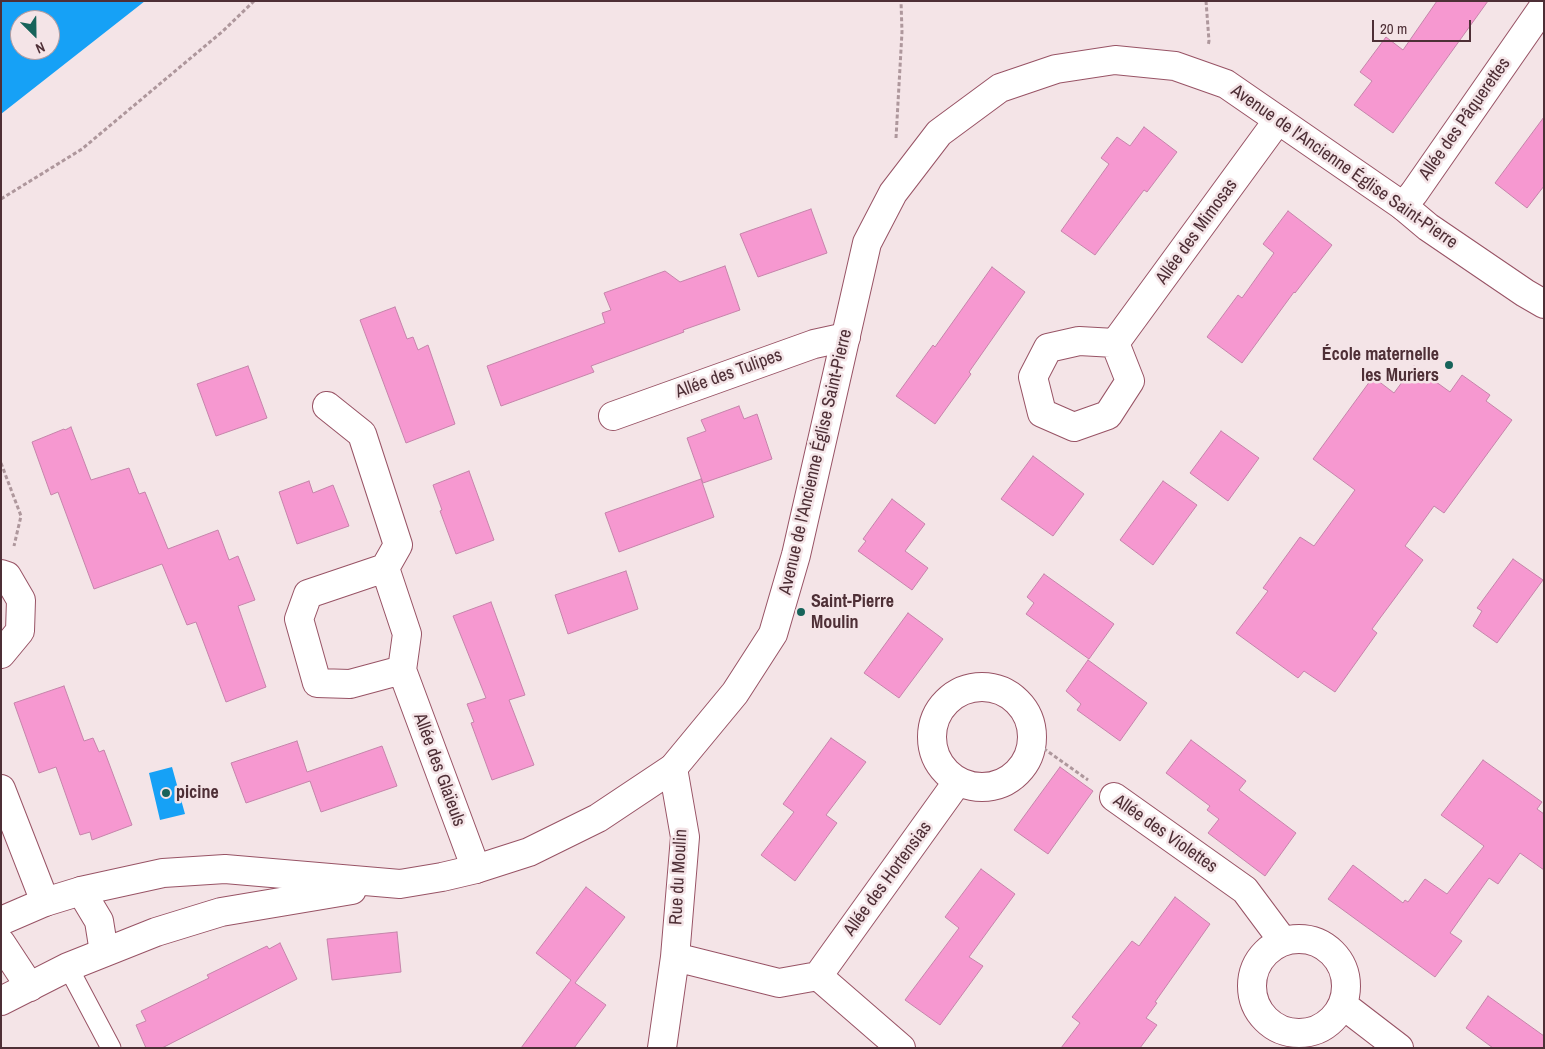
<!DOCTYPE html>
<meta charset="utf-8">
<style>
body{margin:0}
#map{position:relative;width:1545px;height:1049px;overflow:hidden;background:#f4e4e7;font-family:"Archivo Narrow",sans-serif}
canvas{display:block}
.frame{position:absolute;inset:0;border:2px solid #4e2f36;pointer-events:none}
.north{position:absolute;left:10px;top:10px;width:50px;height:50px;box-sizing:border-box;background:#f4e4e7;border:1px solid #b29ca0;border-radius:50%;rotate:157deg;font-size:14px;font-weight:700;line-height:20px;text-align:center;color:#4e2f36}
.north::after{content:'';display:block;margin:auto;width:18px;height:22px;background:#17635a;clip-path:polygon(50% 0,100% 100%,50% 72%,0 100%)}
.scale{position:absolute;left:1372px;top:20px;width:99px;height:22px;box-sizing:border-box;border:2px solid #4e2f36;border-top:0;padding-left:6px;font-size:15px;line-height:18px;white-space:nowrap;color:#4e2f36;-webkit-text-stroke:4px #f4e4e7;paint-order:stroke}
</style>
<div id="map">
<canvas width="1545" height="1049"></canvas>
<div class="frame"></div>
<div class="north">N</div>
<div class="scale">20 m</div>
</div>
<script>
const context = document.querySelector('canvas').getContext('2d');
context.lineJoin = 'round';
function paint(path, color) {
  context.fillStyle = color;
  context.fill(path, 'evenodd');
}
function toPath(rows) {
  const path = new Path2D();
  for (const r of rows) {
    if (r.length === 3) {
      path.moveTo(r[0] + r[2], r[1]);
      path.arc(r[0], r[1], r[2], 0, 2 * Math.PI);
      continue;
    }
    path.moveTo(r[0], r[1]);
    for (let i = 2; i < r.length; i += 2) path.lineTo(r[i], r[i + 1]);
  }
  return path;
}
function strokePath(path, color, width, dash) {
  context.strokeStyle = color;
  context.lineWidth = width;
  context.lineCap = dash ? 'butt' : 'round';
  context.setLineDash(dash || []);
  context.stroke(path);
}
function label(font, color, halo, rows, align = 'center') {
  context.font = font + ' "Archivo Narrow",sans-serif';
  context.lineWidth = 5;
  context.setLineDash([]);
  context.textBaseline = 'middle';
  context.strokeStyle = halo;
  context.fillStyle = color;
  for (const [text, x, y, turn = 0] of rows) {
    context.save();
    context.translate(x, y);
    context.rotate((+turn || 0) * Math.PI / 180);
    context.textAlign = isNaN(turn) ? turn : align;
    if (halo) context.strokeText(text, 0, 0);
    context.fillText(text, 0, 0);
    context.restore();
  }
}
paint(toPath([
 [1,1,145,1,1,114],
 [20,20,50,20,50,50,20,50],
 [172,767,185,814,160,820,149,773]
]), '#16a1f6');
const building = toPath([
 [1437,1,1488,1,1393,133,1354,105,1372,81,1360,72,1386,37,1403,50,1437,1],
 [1544,117,1544,186,1527,208,1495,183,1544,117],
 [1144,127,1177,152,1147,192,1144,190,1095,255,1061,231,1109,164,1101,158,1117,137,1130,146,1144,127],
 [811,209,827,253,758,277,740,234,811,209],
 [1288,211,1332,245,1295,293,1294,292,1242,363,1207,337,1238,295,1242,298,1274,253,1263,244,1288,211],
 [725,266,740,310,683,330,684,332,591,366,594,372,501,406,487,366,605,323,602,313,611,310,604,293,665,271,680,282,725,266],
 [992,267,1025,292,969,372,971,374,935,424,896,396,933,345,935,347,992,267],
 [395,307,407,339,413,337,418,350,428,345,455,424,406,443,360,320,395,307],
 [248,366,267,418,216,436,197,384,248,366],
 [1414,366,1450,392,1462,375,1490,395,1486,401,1512,420,1444,513,1434,506,1405,546,1423,560,1372,629,1377,633,1335,692,1304,671,1298,678,1236,633,1268,591,1263,588,1300,537,1314,546,1355,490,1313,459,1373,377,1394,393,1414,366],
 [739,406,744,419,757,414,772,459,703,483,687,438,706,431,701,420,739,406],
 [71,427,91,480,129,468,139,494,145,492,168,549,218,530,229,560,238,556,255,600,238,606,266,687,226,702,196,622,187,625,162,564,94,589,58,492,51,495,32,442,64,429,65,430,71,427],
 [1221,431,1259,458,1228,501,1190,473,1221,431],
 [1033,456,1084,494,1053,536,1001,499,1033,456],
 [469,471,494,540,456,554,440,511,442,510,433,485,469,471],
 [701,479,714,517,619,552,605,513,701,479],
 [309,481,313,493,333,485,349,526,297,544,279,492,309,481],
 [1163,481,1197,505,1153,565,1120,540,1163,481],
 [892,499,925,524,905,551,928,568,912,590,858,551,866,541,863,539,892,499],
 [1513,559,1543,580,1497,643,1473,626,1482,611,1477,608,1513,559],
 [626,571,638,609,568,634,555,595,626,571],
 [1044,574,1114,624,1089,659,1026,614,1034,603,1027,597,1044,574],
 [491,602,525,695,509,700,534,765,492,780,471,723,474,722,467,704,486,698,453,616,491,602],
 [908,613,943,639,899,698,864,673,908,613],
 [1088,660,1147,703,1120,741,1077,710,1081,704,1066,691,1088,660],
 [64,686,84,741,93,738,99,752,104,750,132,825,92,840,90,832,80,835,56,767,39,773,14,703,64,686],
 [831,738,866,762,826,815,837,823,795,881,761,855,794,812,783,804,831,738],
 [1191,740,1246,781,1239,790,1296,833,1265,876,1208,833,1219,819,1207,810,1210,806,1166,773,1191,740],
 [297,741,307,772,382,746,397,786,321,812,310,781,246,803,231,763,297,741],
 [1483,760,1542,802,1537,809,1544,814,1544,870,1520,853,1498,884,1489,878,1450,933,1462,941,1435,977,1328,899,1353,865,1403,903,1405,900,1408,902,1425,879,1447,894,1484,846,1441,815,1483,760],
 [1060,767,1093,791,1048,854,1014,830,1060,767],
 [981,869,1015,894,969,957,983,966,940,1025,905,1000,959,928,945,917,981,869],
 [586,887,625,917,575,983,606,1005,574,1048,521,1048,571,980,536,953,586,887],
 [1175,897,1210,924,1155,1002,1157,1003,1146,1018,1157,1025,1140,1048,1061,1048,1080,1023,1072,1017,1132,941,1139,946,1175,897],
 [397,932,401,972,332,980,327,939,397,932],
 [280,943,297,979,162,1048,146,1048,136,1025,146,1021,141,1011,209,978,207,975,267,946,269,949,280,943],
 [1488,996,1544,1036,1544,1048,1493,1048,1466,1028,1488,996]
]);
paint(building, '#f698d0');
strokePath(building, '#c584aa', 1);
const lane = toPath([
 [68,967,111,1048]
]);
const street = toPath([
 [1403,206,1414,193,1544,6],
 [1079,341,1115,343,1130,381,1108,415,1074,427,1042,413,1033,377,1048,348,1079,341],
 [1115,343,1278,120],
 [327,406,362,434,398,545,385,568,407,634,402,670,476,869],
 [613,416,814,344,846,337],
 [385,568,308,594,299,619,317,683,350,684,402,670],
 [1,574,7,576,21,600,20,631,1,654],
 [982,737,50],
 [1,789,45,902],
 [1114,797,1245,890,1283,941],
 [81,891,99,921,104,952],
 [1299,986,47],
 [1,943,30,987],
 [675,957,779,983,818,976,901,1048],
 [818,976,958,781],
 [1343,1005,1399,1048],
 [662,1048,675,957,685,837,673,768]
]);
const secondary = toPath([
 [1,921,45,902,81,891,163,873,225,869,400,884,442,877,476,869,529,852,598,818,673,768,735,693,773,634,796,555,867,243,893,193,939,133,1000,88,1056,69,1115,60,1175,66,1226,84,1403,206,1428,227,1525,293,1544,304],
 [1,1001,68,967,156,932,221,912,352,890]
]);
strokePath(lane, '#985365', 21);
strokePath(street, '#985365', 30);
strokePath(secondary, '#985365', 30);
strokePath(toPath([
 [1206,1,1209,41,1208,46],
 [896,138,902,32,901,1],
 [1,199,82,149,223,31,254,1],
 [1,463,21,516,14,546],
 [1033,741,1088,780]
]), '#ae979c', 3, [4, 2.5]);
strokePath(lane, '#fff', 19);
strokePath(street, '#fff', 28);
strokePath(secondary, '#fff', 28);
for (const [x, y, r, color] of [
 [1449,365,5,"#17635a"],
 [801,612,5,"#17635a"],
 [166,793,5,"#17635a"]
]) {
  const dot = new Path2D();
  dot.arc(x, y, r, 0, 2 * Math.PI);
  context.fillStyle = color;
  context.fill(dot);
  strokePath(dot, '#f4e4e7', 2);
}
label('18px', '#4e2f36', '#f4e4e7', [
 ["Allée des Pâquerettes",1465,119,-55],
 ["Avenue de l'Ancienne Église Saint-Pierre",1344,167,35],
 ["Allée des Mimosas",1197,232,-54],
 ["Allée des Tulipes",729,374,-20],
 ["Avenue de l'Ancienne Église Saint-Pierre",816,462,-77],
 ["Allée des Glaïeuls",439,770,70],
 ["Allée des Violettes",1165,834,35],
 ["Rue du Moulin",679,877,-87],
 ["Allée des Hortensias",888,879,-54]
]);
label('bold 18px', '#4e2f36', '#f4e4e7', [
 ["École maternelle",1439,355,"right"],
 ["les Muriers",1439,376,"right"],
 ["Saint-Pierre",811,602],
 ["Moulin",811,623],
 ["picine",176,793]
], 'left');
</script>
